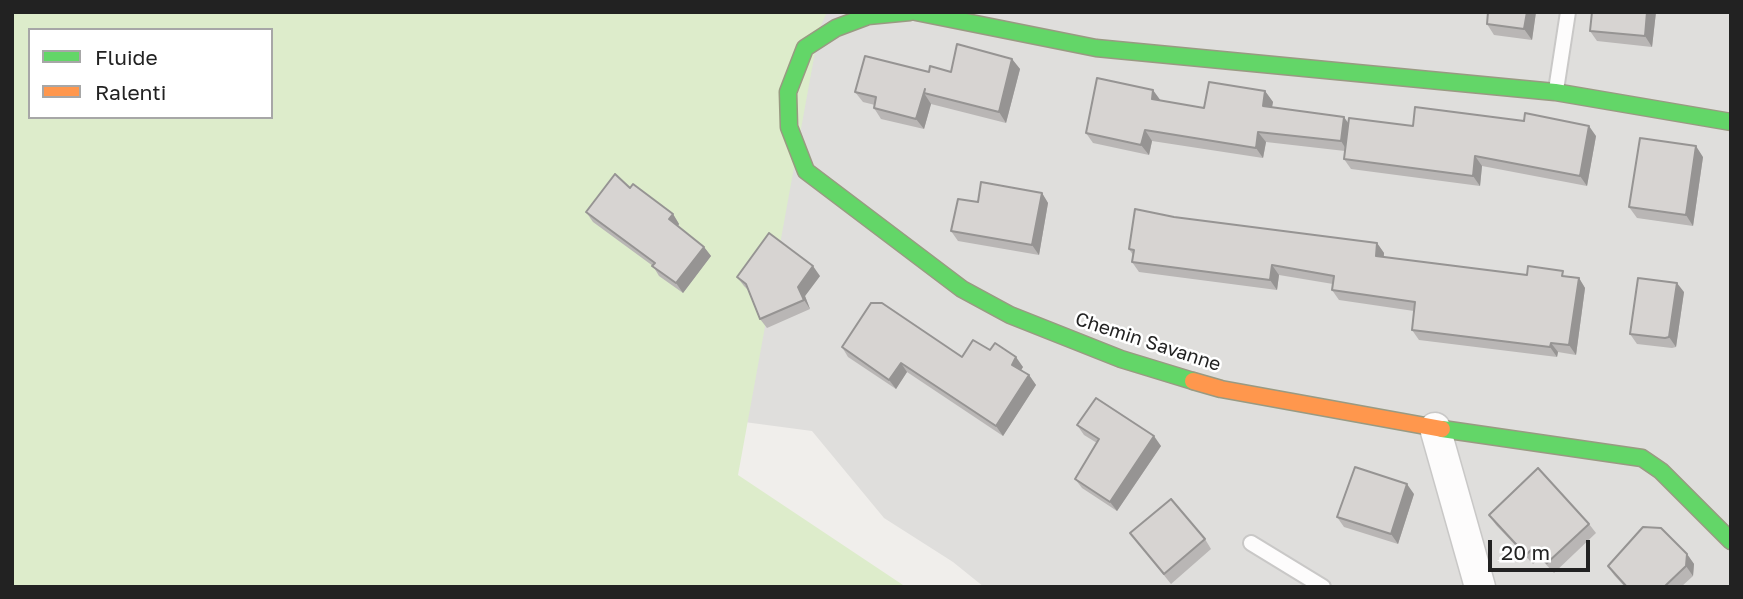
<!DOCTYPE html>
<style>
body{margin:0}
#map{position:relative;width:1743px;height:599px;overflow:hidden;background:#f0eeeb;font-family:"Golos Text",sans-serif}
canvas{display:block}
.frame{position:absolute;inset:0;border:14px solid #222;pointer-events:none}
.legend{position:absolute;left:28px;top:28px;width:245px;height:91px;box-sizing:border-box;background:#fff;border:2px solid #a7a7a7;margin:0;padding:9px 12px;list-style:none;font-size:21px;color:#222}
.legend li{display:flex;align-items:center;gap:14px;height:35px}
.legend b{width:35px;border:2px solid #a7a7a7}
.scale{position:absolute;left:1488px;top:540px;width:102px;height:32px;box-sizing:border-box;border:4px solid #222;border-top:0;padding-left:9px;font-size:21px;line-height:24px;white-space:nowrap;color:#222;-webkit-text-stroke:5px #fff;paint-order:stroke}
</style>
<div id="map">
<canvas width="1743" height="599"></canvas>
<div class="frame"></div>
<ul class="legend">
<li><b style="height:9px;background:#63d668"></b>Fluide</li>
<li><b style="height:9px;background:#ff974d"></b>Ralenti</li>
</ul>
<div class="scale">20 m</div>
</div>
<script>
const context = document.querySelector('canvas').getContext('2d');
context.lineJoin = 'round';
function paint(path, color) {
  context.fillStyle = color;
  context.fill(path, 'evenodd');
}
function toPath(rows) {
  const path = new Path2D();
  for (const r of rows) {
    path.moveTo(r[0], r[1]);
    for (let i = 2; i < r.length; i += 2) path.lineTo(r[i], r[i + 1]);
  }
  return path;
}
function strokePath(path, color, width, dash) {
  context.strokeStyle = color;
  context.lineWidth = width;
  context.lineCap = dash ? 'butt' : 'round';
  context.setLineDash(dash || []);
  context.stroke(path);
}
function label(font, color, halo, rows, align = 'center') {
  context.font = font + ' "Golos Text",sans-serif';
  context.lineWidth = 5;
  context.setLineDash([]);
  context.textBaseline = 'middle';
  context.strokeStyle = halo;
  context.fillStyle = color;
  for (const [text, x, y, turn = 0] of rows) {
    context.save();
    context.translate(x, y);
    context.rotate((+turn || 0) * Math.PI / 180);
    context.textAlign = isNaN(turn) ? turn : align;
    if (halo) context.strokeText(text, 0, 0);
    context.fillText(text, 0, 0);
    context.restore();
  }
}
paint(toPath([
 [619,12,1731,12,1731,587,984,587,953,562,884,518,812,431,669,412]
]), '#dfdedc');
paint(toPath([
 [12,12,827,12,819,30,738,475,906,587,12,587],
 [30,30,271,30,271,117,30,117]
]), '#ddeccb');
const lane = toPath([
 [1556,90,1568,12],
 [1251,543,1323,587]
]);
const street = toPath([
 [1435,428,1480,587]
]);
const fast = toPath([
 [910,12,868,16,836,28,805,48,788,92,789,127,806,171,962,289,1010,315,1121,359,1193,381],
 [916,12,1096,48,1555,92,1731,122],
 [1442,429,1642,458,1661,471,1731,541]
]);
const slow = toPath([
 [1193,381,1221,389,1442,429]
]);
strokePath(lane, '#c9c8c7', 18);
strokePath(street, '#c9c8c7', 33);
strokePath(fast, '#999a82', 19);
strokePath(slow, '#999a82', 19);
strokePath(lane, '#fdfcfc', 14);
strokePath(street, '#fdfcfc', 30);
strokePath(fast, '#63d668', 16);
strokePath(slow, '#ff974d', 16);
paint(toPath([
 [1536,12,1532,40,1494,35,1487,24],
 [1656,12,1652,47,1597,41,1590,31],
 [1012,59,1020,69,1006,123,931,104,924,129,881,119,874,108,875,105,863,102,855,92,929,72,951,72],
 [1265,91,1273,102,1272,107,1349,124,1596,136,1587,186,1482,166,1480,186,1351,169,1344,159,1345,151,1266,142,1263,158,1152,141,1149,155,1093,143,1086,133,1160,100,1204,108],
 [1703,157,1693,226,1637,218,1629,207],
 [630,188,673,214,679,224,678,226,704,247,711,256,683,293,659,276,653,266,593,222,586,212],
 [1042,193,1048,203,1039,255,958,241,951,231,978,202],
 [1174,217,1377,243,1384,253,1384,257,1527,275,1567,276,1579,278,1585,288,1576,355,1558,352,1557,357,1419,340,1412,330,1414,311,1339,300,1332,290,1333,284,1279,275,1277,290,1139,272,1132,262,1133,255,1129,249],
 [820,276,805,296,810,309,767,328,760,319,748,290,744,286,737,277],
 [1684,292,1676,347,1672,348,1637,344,1630,334],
 [842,347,962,357,990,350,1023,367,1021,370,1029,375,1036,385,1003,436,907,372,896,389,848,357],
 [1077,425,1161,446,1117,511,1082,488,1075,479,1097,443,1084,435],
 [1414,494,1398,544,1344,527,1337,517],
 [1489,515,1589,524,1596,533,1554,573,1540,558,1533,564,1496,525],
 [1130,533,1205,539,1211,549,1171,584],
 [1687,554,1694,564,1693,576,1681,587,1625,587,1614,575,1608,566]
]), '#b9b6b5');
paint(toPath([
 [1527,12,1536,12,1532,40,1524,29],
 [1647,12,1656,12,1652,47,1645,36],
 [1012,59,1020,69,1006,123,999,112],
 [925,89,924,93,931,104,924,129,916,119],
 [1153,90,1161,101,1152,99],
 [1265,91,1273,102,1270,117,1263,106],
 [1344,117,1351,127,1348,152,1341,141],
 [1589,126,1596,136,1587,186,1580,176],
 [1145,130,1152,141,1149,155,1141,145],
 [1258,132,1266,142,1263,158,1256,148],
 [1696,146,1703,157,1693,226,1686,215],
 [1475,156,1482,166,1480,186,1473,176],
 [1042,193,1048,203,1039,255,1032,245],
 [673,214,679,224,676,229,669,219],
 [1377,243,1384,253,1383,265,1376,256],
 [704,247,711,256,683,293,676,283],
 [1272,265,1279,275,1277,290,1270,280],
 [813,266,820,276,805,296,810,309,804,300,798,287],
 [1579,278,1585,288,1576,355,1569,345],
 [1677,283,1684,292,1676,347,1669,337],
 [1551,343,1558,352,1557,357,1550,347],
 [1016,357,1023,367,1018,375,1012,365],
 [901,363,907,372,896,389,889,380],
 [1029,375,1036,385,1003,436,996,426],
 [1154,436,1161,446,1117,511,1110,502],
 [1407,484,1414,494,1398,544,1391,534],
 [1687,554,1694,564,1693,576,1686,566]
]), '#969493');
const building = toPath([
 [1488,12,1527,12,1524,29,1487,24,1488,12],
 [1592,12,1647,12,1645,36,1590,31,1592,12],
 [957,44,1012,59,999,112,924,93,925,89,916,119,874,108,876,97,855,92,865,56,929,72,930,66,951,72,957,44],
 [1097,78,1153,90,1152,99,1204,108,1209,82,1265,91,1263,106,1344,117,1341,141,1258,132,1256,148,1145,130,1141,145,1086,133,1097,78],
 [1415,107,1524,121,1525,113,1589,126,1580,176,1475,156,1473,176,1344,159,1349,118,1413,126,1415,107],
 [1640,138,1696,146,1686,215,1629,207,1640,138],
 [615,174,630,188,633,184,673,214,669,219,704,247,676,283,652,266,655,263,586,212,615,174],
 [981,182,1042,193,1032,245,951,231,958,199,978,202,981,182],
 [1135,209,1174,217,1377,243,1376,256,1527,275,1528,266,1563,271,1562,276,1579,278,1569,345,1551,343,1550,347,1412,330,1415,302,1332,290,1334,276,1272,265,1270,280,1132,262,1134,250,1129,249,1135,209],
 [769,233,813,266,798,287,804,300,760,319,746,284,737,277,769,233],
 [1638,278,1677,283,1669,337,1665,338,1630,334,1638,278],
 [871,303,882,303,962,357,973,340,990,350,995,343,1016,357,1012,365,1029,375,996,426,901,363,889,380,842,347,871,303],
 [1096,398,1154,436,1110,502,1075,479,1099,439,1077,425,1096,398],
 [1355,467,1407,484,1391,534,1337,517,1355,467],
 [1538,468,1589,524,1547,563,1533,548,1526,555,1489,515,1538,468],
 [1171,499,1205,539,1164,574,1130,533,1171,499],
 [1643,527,1661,528,1687,554,1686,566,1664,587,1627,587,1608,566,1643,527]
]);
paint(building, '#d7d4d2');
strokePath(building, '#969493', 2);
label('19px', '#222', '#fff', [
 ["Chemin Savanne",1148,342,18]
]);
</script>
